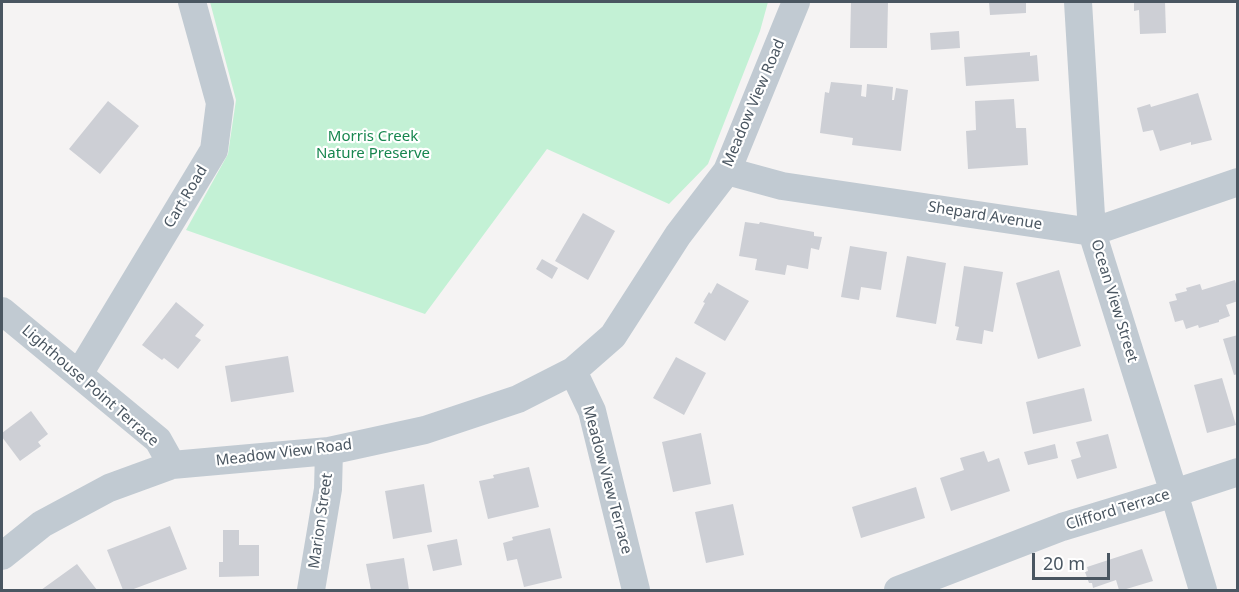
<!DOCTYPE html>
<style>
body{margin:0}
#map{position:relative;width:1239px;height:592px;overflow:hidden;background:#f5f3f3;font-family:"Noto Sans",sans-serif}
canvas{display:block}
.frame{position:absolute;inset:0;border:3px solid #4a5661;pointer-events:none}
.scale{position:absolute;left:1032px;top:553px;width:78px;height:27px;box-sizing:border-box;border:3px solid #4a5661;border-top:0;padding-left:8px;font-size:18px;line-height:21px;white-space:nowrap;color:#4a5661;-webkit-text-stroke:4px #fff;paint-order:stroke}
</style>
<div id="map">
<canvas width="1239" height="592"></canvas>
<div class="frame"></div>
<div class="scale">20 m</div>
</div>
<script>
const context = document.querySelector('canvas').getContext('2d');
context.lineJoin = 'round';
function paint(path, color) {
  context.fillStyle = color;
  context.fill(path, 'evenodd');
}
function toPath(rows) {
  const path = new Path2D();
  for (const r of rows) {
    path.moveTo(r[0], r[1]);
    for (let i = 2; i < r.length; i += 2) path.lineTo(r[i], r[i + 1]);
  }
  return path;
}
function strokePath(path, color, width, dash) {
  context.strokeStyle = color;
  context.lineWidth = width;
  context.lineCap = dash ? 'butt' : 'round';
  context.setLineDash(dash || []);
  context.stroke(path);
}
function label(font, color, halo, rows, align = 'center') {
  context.font = font + ' "Noto Sans",sans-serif';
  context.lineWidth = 4.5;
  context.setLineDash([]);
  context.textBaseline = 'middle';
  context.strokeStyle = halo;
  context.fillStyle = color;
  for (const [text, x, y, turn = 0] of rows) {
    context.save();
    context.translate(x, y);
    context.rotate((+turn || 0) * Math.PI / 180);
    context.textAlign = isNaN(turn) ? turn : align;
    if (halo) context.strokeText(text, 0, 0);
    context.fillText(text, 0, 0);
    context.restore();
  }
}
paint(toPath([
 [210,2,768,2,760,31,708,164,669,204,547,149,425,314,186,230,228,154,236,100]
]), '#c3f1d5');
paint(toPath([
 [851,2,888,2,887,48,850,48],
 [989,2,1026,2,1026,13,990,15],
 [1134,2,1165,2,1166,33,1140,34,1139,10,1134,11],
 [959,31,960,48,931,50,930,33],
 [1030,52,1030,56,1037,55,1039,81,966,86,964,57],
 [831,82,862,85,861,96,866,97,867,84,893,87,892,100,894,100,896,88,908,90,901,151,852,145,853,138,820,133,825,92,829,93],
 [1198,93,1212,140,1191,145,1191,142,1160,151,1153,130,1143,132,1137,108,1150,104,1151,107],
 [1014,99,1016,128,1026,128,1028,165,968,169,966,131,976,130,975,101],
 [108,101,139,126,100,174,69,149],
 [583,213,615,231,588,280,555,261],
 [745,222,759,224,760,222,814,232,814,236,822,237,819,250,811,248,808,269,787,265,785,275,755,270,757,259,739,256],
 [850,246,887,252,881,290,861,287,859,300,841,297],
 [907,256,946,263,936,324,896,317],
 [542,259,558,268,552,279,536,269],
 [964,266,1003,272,993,332,984,330,982,344,956,340,959,327,955,326],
 [1059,270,1081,346,1038,359,1016,283],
 [1235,280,1238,291,1238,301,1226,305,1230,316,1219,320,1219,322,1199,328,1198,325,1186,329,1183,320,1175,322,1169,302,1177,300,1175,294,1187,291,1186,288,1200,284,1202,290],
 [717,283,749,301,725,341,694,323,705,303,703,302,709,292,711,294],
 [176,302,204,325,195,336,201,340,178,369,164,358,162,360,142,345],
 [1238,335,1238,374,1234,375,1223,339],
 [288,356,294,392,231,402,225,366],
 [676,357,706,373,684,415,653,398],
 [1222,378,1236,425,1207,433,1194,385],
 [1084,388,1092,421,1033,434,1026,402],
 [31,411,48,434,38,442,41,446,20,461,2,437,2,433],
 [701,433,711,484,673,492,662,442],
 [1108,434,1117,468,1077,479,1071,460,1081,457,1076,442],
 [1055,444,1058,458,1028,465,1024,452],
 [984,451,988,462,999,458,1010,491,951,511,940,478,964,470,960,458],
 [529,467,539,507,488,519,479,481,494,478,493,475],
 [424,484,432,532,393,539,385,491],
 [916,487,925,518,861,538,852,507],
 [733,504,744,555,706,563,695,512],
 [170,526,187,569,131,590,123,590,107,550],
 [550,528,562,578,524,587,517,559,507,561,503,543,513,540,512,537],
 [223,530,239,530,239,545,259,545,259,576,219,577,219,562,223,562],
 [457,539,462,565,433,571,427,545],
 [1142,549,1153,581,1123,590,1119,590,1116,580,1093,588,1092,583,1089,583,1085,572,1088,571,1087,567],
 [404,558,409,590,371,590,366,564],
 [77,564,97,590,41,590]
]), '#cdcfd5');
strokePath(toPath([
 [1078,2,1092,232,1174,493,1203,590],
 [727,171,782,186,1092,232,1238,182],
 [2,311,158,440,172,465],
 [573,371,592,411,636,590],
 [79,374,214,150,220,103,192,2],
 [2,556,42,524,109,488,172,465,329,451,425,430,518,399,573,371,613,336,678,235,727,171,796,2],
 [311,590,328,489,329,451],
 [898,590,1062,527,1174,493,1238,472]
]), '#c1cad2', 28);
label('15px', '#4a5661', '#fff', [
 ["Meadow View Road",754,103,-67],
 ["Cart Road",186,197,-59],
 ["Shepard Avenue",985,216,9],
 ["Ocean View Street",1114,301,73],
 ["Lighthouse Point Terrace",90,386,41],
 ["Meadow View Road",284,453,-7],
 ["Meadow View Terrace",607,480,75],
 ["Clifford Terrace",1118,510,-17],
 ["Marion Street",321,521,-82]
]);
label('15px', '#17864f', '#fff', [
 ["Morris Creek",373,137],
 ["Nature Preserve",373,154]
]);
</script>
